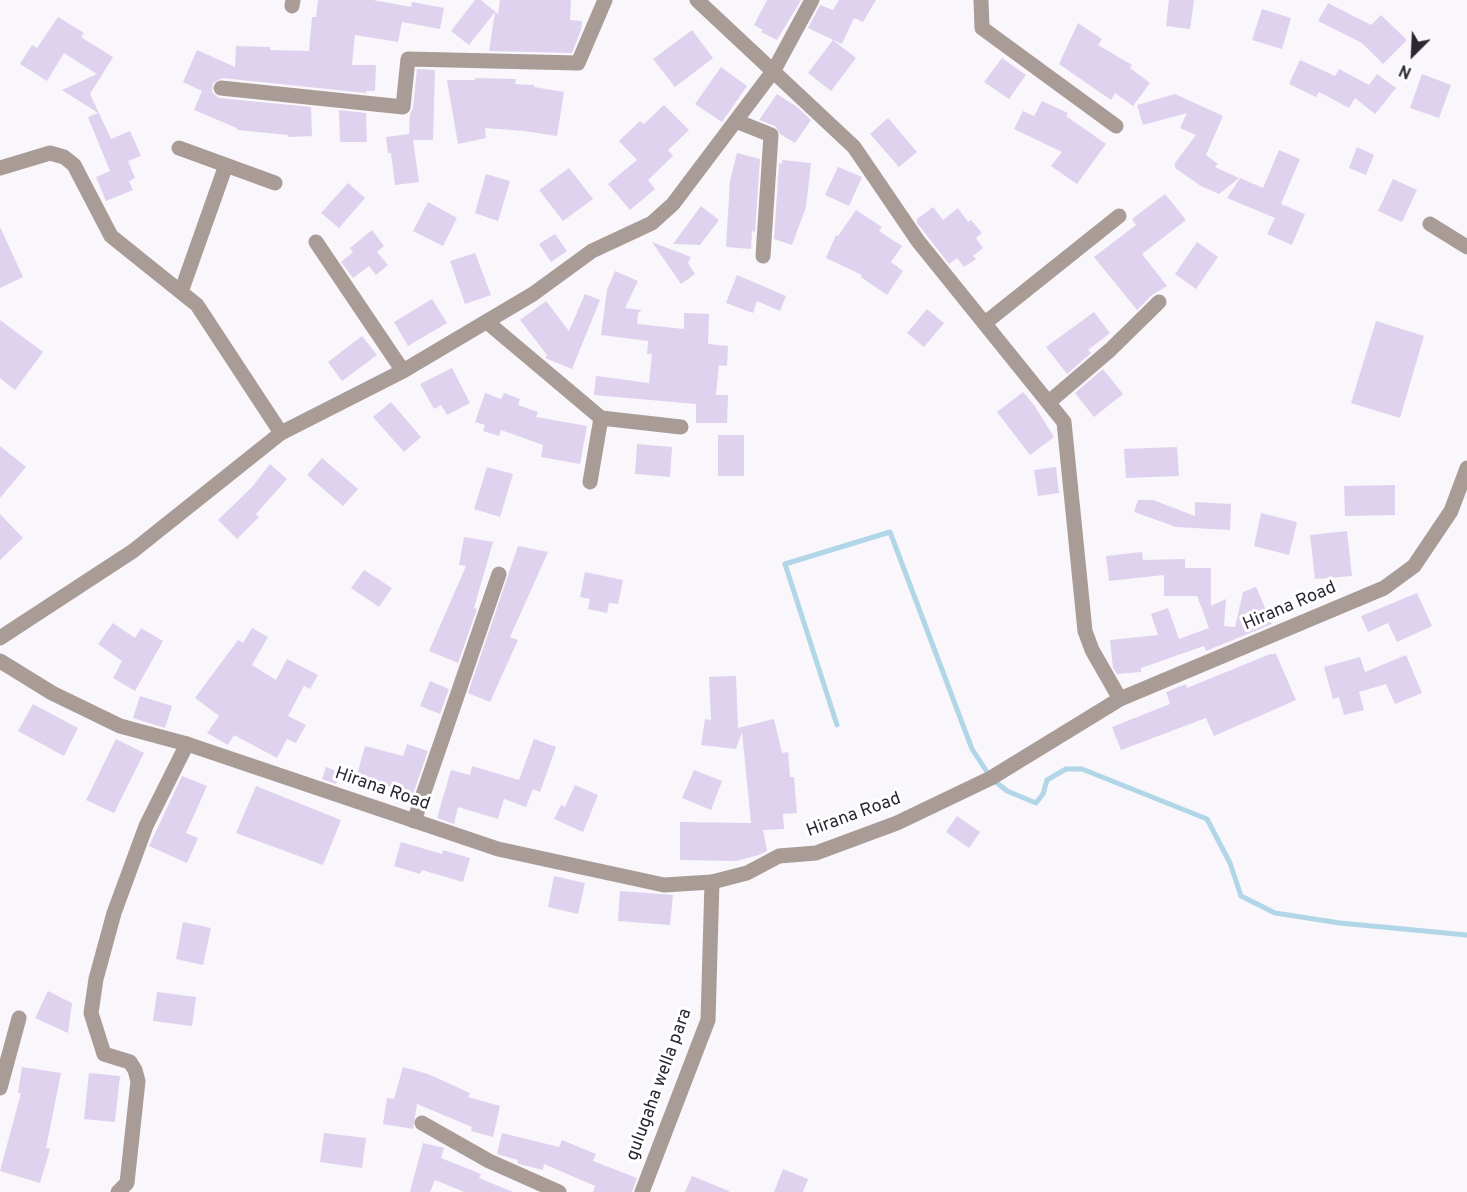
<!DOCTYPE html>
<style>
body{margin:0}
#map{position:relative;width:1467px;height:1192px;overflow:hidden;background:#f9f6fc;font-family:Overpass,sans-serif}
canvas{display:block}
.north{position:absolute;left:1383px;top:24px;width:60px;height:60px;-webkit-text-stroke:4px #fff;paint-order:stroke;rotate:204deg;font-size:16px;font-weight:700;line-height:24px;text-align:center;color:#2c2731}
.north::after{content:'';display:block;margin:auto;width:21px;height:27px;background:#2c2731;clip-path:polygon(50% 0,100% 100%,50% 72%,0 100%)}
</style>
<div id="map">
<canvas width="1467" height="1192"></canvas>
<div class="north">N</div>
</div>
<script>
const context = document.querySelector('canvas').getContext('2d');
context.lineJoin = 'round';
function toPath(rows) {
  const path = new Path2D();
  for (const r of rows) {
    path.moveTo(r[0], r[1]);
    for (let i = 2; i < r.length; i += 2) path.lineTo(r[i], r[i + 1]);
  }
  return path;
}
function strokePath(path, color, width, dash) {
  context.strokeStyle = color;
  context.lineWidth = width;
  context.lineCap = dash ? 'butt' : 'round';
  context.setLineDash(dash || []);
  context.stroke(path);
}
function paint(path, color) {
  context.fillStyle = color;
  context.fill(path, 'evenodd');
}
function label(font, color, halo, rows, align = 'center') {
  context.font = font + ' Overpass,sans-serif';
  context.lineWidth = 6;
  context.setLineDash([]);
  context.textBaseline = 'middle';
  context.strokeStyle = halo;
  context.fillStyle = color;
  for (const [text, x, y, turn = 0] of rows) {
    context.save();
    context.translate(x, y);
    context.rotate((+turn || 0) * Math.PI / 180);
    context.textAlign = isNaN(turn) ? turn : align;
    if (halo) context.strokeText(text, 0, 0);
    context.fillText(text, 0, 0);
    context.restore();
  }
}
strokePath(toPath([
 [837,725,785,564,890,532,972,749,991,778,1007,791,1036,803,1043,794,1047,780,1066,769,1082,769,1207,819,1230,863,1241,896,1275,913,1340,923,1467,935]
]), '#b1d6e7', 5);
paint(toPath([
 [318,0,373,0,411,7,412,2,444,8,440,29,402,22,398,42,355,35,352,65,376,65,375,91,366,91,366,93,222,78,213,83,212,92,219,98,311,107,312,136,288,137,288,135,237,130,237,128,194,110,202,91,183,82,197,50,235,67,236,46,270,47,270,50,309,51,312,17,316,17],
 [475,0,481,0,498,14,500,0,571,0,570,20,582,21,581,30,572,53,489,51,495,12,469,45,451,31],
 [767,0,801,0,777,40,761,32,763,30,754,25],
 [839,0,876,0,863,22,854,18,842,44,808,28,820,5,833,10],
 [1169,0,1194,0,1190,29,1166,26],
 [1328,3,1371,25,1381,15,1407,40,1383,64,1362,43,1318,21],
 [1262,9,1291,18,1282,49,1252,40],
 [58,17,84,33,81,37,113,57,90,94,111,139,130,131,141,156,128,161,135,178,129,181,133,190,106,201,96,177,110,171,88,117,98,113,62,90,97,74,64,53,47,81,20,64,32,45,37,48],
 [1078,23,1102,39,1098,45,1132,65,1130,68,1150,83,1133,106,1115,93,1111,100,1059,64],
 [692,30,713,58,675,87,653,59],
 [833,40,856,58,831,91,808,73],
 [1002,58,1026,75,1009,99,984,82],
 [1300,60,1335,76,1339,69,1369,85,1377,74,1396,88,1375,114,1355,98,1349,108,1319,92,1316,97,1289,84],
 [721,67,747,86,722,122,695,104],
 [417,69,435,70,433,140,413,140,419,182,395,185,391,153,388,153,386,137,409,134,410,114,413,108],
 [1422,74,1451,85,1439,118,1410,108],
 [475,78,516,79,515,84,534,85,534,87,564,92,557,136,524,131,485,128,486,138,458,144,447,80,475,80],
 [777,94,797,107,811,120,795,143,780,134,775,126,759,120],
 [1175,94,1223,116,1206,155,1218,164,1215,167,1239,178,1219,194,1201,186,1175,168,1175,163,1196,135,1180,128,1187,113,1143,125,1137,105],
 [1042,101,1068,113,1066,116,1106,144,1077,184,1051,166,1062,152,1014,129,1023,111,1034,116],
 [664,105,689,130,668,150,673,156,648,180,655,189,630,210,608,184,637,160,619,141,640,121,644,124],
 [339,110,366,113,367,142,340,142],
 [888,118,917,152,899,167,870,134],
 [1357,147,1374,155,1366,175,1349,168],
 [1279,150,1300,159,1281,204,1305,214,1292,245,1267,234,1275,218,1227,198,1240,178,1263,188],
 [737,153,760,159,755,232,752,231,751,249,726,247,730,181],
 [782,160,811,163,806,207,792,245,774,239,779,163,782,164],
 [838,167,862,177,849,206,825,195],
 [569,168,593,199,563,221,539,190],
 [486,174,510,181,498,221,475,213],
 [1393,179,1417,190,1402,222,1378,211],
 [348,183,365,198,339,228,321,213],
 [1165,194,1186,220,1142,254,1167,286,1152,295,1137,310,1094,257,1136,225,1132,219],
 [428,202,457,218,443,246,413,231],
 [701,206,719,220,700,245,673,244],
 [933,207,943,220,958,208,968,222,971,220,982,233,976,238,983,248,973,256,976,259,964,267,957,258,949,264,917,223,917,219],
 [856,210,882,227,879,231,902,246,891,262,903,271,887,295,861,277,862,275,826,258,836,235,838,236],
 [0,227,23,277,0,288],
 [372,230,384,246,377,252,388,265,376,275,369,266,353,278,341,262,353,252,350,248],
 [555,234,567,251,551,262,539,244],
 [652,242,691,257,688,263,695,274,681,284],
 [1197,242,1218,257,1196,289,1175,274],
 [475,253,491,295,465,304,450,261],
 [615,271,638,281,625,308,642,310,638,313,637,324,684,329,684,313,709,314,708,344,728,346,727,366,719,365,716,395,728,395,727,423,696,423,696,404,594,395,596,376,649,383,652,354,647,354,648,341,601,335,607,290],
 [737,275,786,296,780,311,757,301,753,313,726,303],
 [585,294,600,300,572,369,545,358,547,355,520,320,546,301,569,331],
 [432,299,447,323,408,346,394,322],
 [927,309,944,323,924,347,907,333],
 [1094,312,1110,333,1088,350,1091,353,1067,374,1046,347],
 [0,320,43,352,15,390,0,378],
 [1376,321,1424,336,1400,418,1351,403],
 [362,336,377,355,342,381,328,362],
 [452,368,470,403,447,415,441,405,434,409,420,384],
 [1103,369,1123,394,1094,417,1075,393],
 [1023,392,1034,405,1054,437,1030,455,997,412],
 [485,393,501,399,504,393,520,399,518,405,538,412,536,417,587,426,580,464,541,457,543,445,501,430,499,436,483,431,485,425,475,422],
 [391,402,421,437,404,452,373,417],
 [718,435,744,435,744,476,718,476],
 [637,444,672,447,670,477,635,474],
 [0,446,26,467,0,498],
 [1177,447,1179,476,1126,478,1124,449],
 [322,458,358,489,343,506,307,475],
 [270,464,287,479,256,514,259,517,237,539,218,520,252,487],
 [487,467,513,474,500,517,474,509],
 [1056,467,1059,493,1038,496,1034,470],
 [1395,485,1395,515,1345,516,1344,486],
 [1138,500,1153,500,1195,516,1195,502,1231,504,1230,530,1176,527,1134,512],
 [1261,513,1297,522,1289,555,1254,546],
 [0,514,23,538,0,560],
 [1347,531,1352,576,1315,579,1310,535],
 [464,537,493,542,474,608,477,609,458,663,429,651,466,566,459,565],
 [518,546,548,552,510,637,518,640,490,702,468,693],
 [1142,552,1143,560,1185,559,1185,568,1211,568,1211,606,1226,599,1224,626,1235,627,1243,592,1256,587,1272,624,1206,651,1204,646,1141,668,1141,672,1117,674,1113,668,1110,640,1158,635,1151,614,1168,608,1179,639,1209,628,1197,596,1164,596,1164,575,1109,581,1106,556],
 [364,570,392,588,379,607,351,588],
 [585,572,623,580,618,604,609,603,607,613,588,609,590,599,580,597],
 [1417,593,1432,626,1397,642,1388,623,1368,632,1361,616],
 [113,623,135,638,141,628,163,641,135,691,113,678,122,661,98,644],
 [252,628,268,637,252,665,276,680,287,659,318,675,310,689,304,686,288,716,306,725,296,743,287,739,277,758,234,735,228,745,207,733,219,716,195,698,238,640,243,643],
 [1270,654,1276,654,1296,700,1214,736,1206,718,1121,750,1112,727,1170,704,1166,692,1186,684,1187,688],
 [1406,655,1422,693,1395,704,1386,684,1359,692,1364,710,1344,715,1339,697,1333,699,1324,667,1360,657,1365,672],
 [736,676,738,728,774,719,782,753,788,752,790,777,794,777,797,813,783,814,784,829,763,830,767,851,759,855,736,861,680,860,680,822,751,823,742,732,736,749,701,745,705,719,711,720,709,677],
 [430,681,449,689,440,714,420,706],
 [140,696,172,706,165,728,133,718],
 [33,704,78,728,64,756,18,731],
 [116,739,144,753,114,813,86,800],
 [534,739,556,747,540,792,533,789,526,807,504,799,498,819,458,807,454,824,437,818,451,770,470,775,472,766,519,780],
 [407,744,428,751,413,794,379,783,377,792,354,786,365,746,403,756],
 [326,767,341,773,336,784,322,779],
 [694,770,722,781,711,810,682,798],
 [182,776,207,786,186,833,198,838,187,863,149,846],
 [575,785,598,795,583,832,554,819,561,805,565,807],
 [256,786,341,820,323,865,236,833],
 [957,816,980,832,969,848,946,832],
 [401,842,442,854,443,850,470,858,463,882,422,870,420,874,394,866],
 [554,876,585,883,578,914,548,907],
 [620,891,673,895,670,925,618,921],
 [183,922,211,928,203,965,176,959],
 [48,991,72,1003,68,1033,35,1018],
 [157,992,196,997,192,1026,153,1021],
 [22,1067,61,1073,46,1148,50,1149,40,1183,0,1171,21,1093,18,1093],
 [403,1067,428,1074,470,1093,468,1097,500,1106,493,1137,471,1131,472,1127,417,1104,413,1129,383,1124,387,1098,394,1099],
 [89,1073,120,1076,115,1122,84,1119],
 [324,1133,366,1138,362,1168,320,1162],
 [502,1133,559,1147,562,1140,596,1154,593,1161,637,1178,632,1192,593,1192,595,1186,544,1164,543,1170,519,1164,517,1163,518,1160,497,1154],
 [423,1143,444,1148,441,1158,481,1174,479,1178,513,1192,464,1192,435,1180,430,1192,410,1192],
 [783,1169,808,1179,803,1192,774,1192],
 [692,1176,729,1191,729,1192,685,1192]
]), '#dfd2ee');
strokePath(toPath([
 [697,0,854,147,918,241,1064,422,1085,631,1092,650,1120,699],
 [981,0,982,28,1116,126],
 [292,6,293,0],
 [221,88,403,107,408,59,578,63,605,0],
 [736,121,771,135,763,256],
 [179,148,275,183],
 [0,168,50,153,64,157,74,165,111,236,197,305,281,433],
 [1430,224,1467,247],
 [316,242,403,371],
 [181,292,226,165],
 [487,322,601,418,681,427],
 [985,323,1119,216],
 [1049,402,1110,350,1159,302],
 [590,482,601,418],
 [0,638,133,551,281,433,403,371,533,294,592,251,652,223,673,204,774,70,812,0],
 [414,821,499,574],
 [0,1088,19,1018],
 [422,1123,489,1161,559,1192],
 [118,1192,127,1183,138,1081,135,1070,130,1062,104,1054,91,1013,96,979,114,913,146,826,187,744],
 [642,1192,708,1020,712,882]
]), '#a99b96', 15);
strokePath(toPath([
 [0,661,52,693,120,726,187,744,498,849,664,885,712,882,747,873,779,856,816,853,897,823,991,778,1120,699,1384,588,1414,566,1451,511,1467,468]
]), '#a99b96', 15);
label('18px', '#2c2731', '#fff', [
 ["Hirana Road",1290,607,-23],
 ["Hirana Road",382,790,19],
 ["Hirana Road",854,816,-20],
 ["gulugaha wella para",660,1085,-70]
]);
</script>
